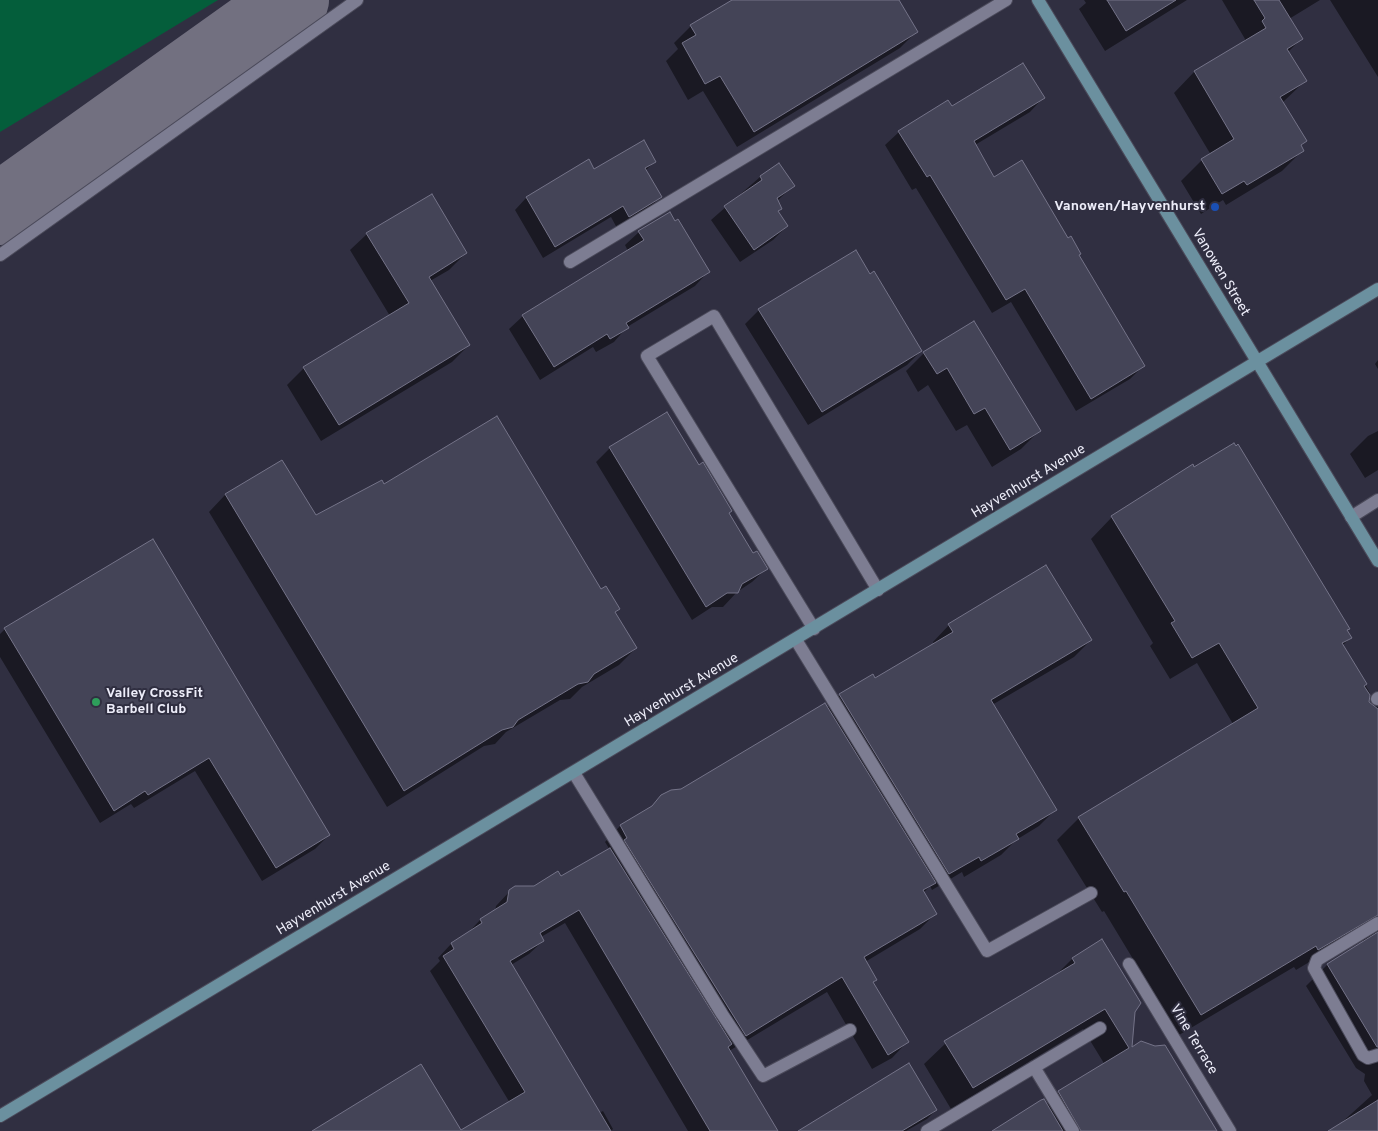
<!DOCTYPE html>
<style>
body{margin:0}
canvas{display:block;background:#302f41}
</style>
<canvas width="1378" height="1131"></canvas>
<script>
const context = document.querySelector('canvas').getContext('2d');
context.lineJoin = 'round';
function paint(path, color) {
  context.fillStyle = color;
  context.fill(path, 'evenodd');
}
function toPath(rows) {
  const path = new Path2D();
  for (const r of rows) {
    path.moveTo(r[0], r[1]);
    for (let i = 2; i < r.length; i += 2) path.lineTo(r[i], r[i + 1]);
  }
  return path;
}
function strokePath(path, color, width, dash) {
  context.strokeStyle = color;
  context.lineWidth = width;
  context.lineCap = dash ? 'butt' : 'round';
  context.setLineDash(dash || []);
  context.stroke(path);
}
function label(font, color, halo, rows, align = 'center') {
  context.font = font + ' Overpass,sans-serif';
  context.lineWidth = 4;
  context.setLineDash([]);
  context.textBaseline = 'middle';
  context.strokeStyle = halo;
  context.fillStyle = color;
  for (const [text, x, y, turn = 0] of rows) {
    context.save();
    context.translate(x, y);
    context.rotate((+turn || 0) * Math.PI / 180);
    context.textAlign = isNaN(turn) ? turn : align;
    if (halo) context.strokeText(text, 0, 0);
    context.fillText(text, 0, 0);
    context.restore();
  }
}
paint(toPath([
 [0,0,218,0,0,132]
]), '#045e3b');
paint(toPath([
 [735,0,897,0,916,32,900,48,737,147,703,91,688,100,666,61,678,49,674,43,691,26],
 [1084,0,1187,0,1105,51,1079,9,1086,3],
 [1222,0,1320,0,1289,19,1301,39,1288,52,1305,81,1282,103,1306,141,1300,147,1302,151,1282,171,1226,205,1223,200,1201,214,1181,181,1202,160,1211,155,1174,93,1194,72,1243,44,1245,39],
 [1330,0,1378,0,1378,77],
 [1043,98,1030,112,975,145,993,179,1078,255,1144,365,1130,379,1076,411,1011,302,992,313,916,188,912,190,885,145,899,132,951,108],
 [655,161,645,171,660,197,648,209,617,228,611,217,543,258,515,210,526,198,594,170],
 [779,164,793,186,777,201,777,212,787,226,773,240,740,262,711,220,760,177],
 [639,232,708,272,695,286,627,327,614,342,596,352,593,347,540,380,509,329,523,316,628,251,625,245],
 [367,234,466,253,449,270,430,281,469,345,452,362,321,441,287,385,304,368,390,316,350,250],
 [870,275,921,351,907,365,808,425,745,324,759,310],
 [974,323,1039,431,1021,449,992,467,967,425,956,431,928,385,918,392,906,371,924,353],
 [1378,360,1378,369,1375,364],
 [1378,431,1378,470,1365,478,1350,454,1368,436],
 [610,448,728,514,753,555,766,569,752,582,737,592,723,607,712,607,692,620,596,462],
 [282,461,315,517,384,486,601,590,618,609,615,613,636,648,619,665,582,687,570,699,560,700,506,732,495,744,484,746,387,807,209,512,225,495],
 [1112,517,1346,631,1350,638,1342,646,1370,693,1368,697,1370,705,1378,707,1378,1131,1330,1131,1340,1124,1372,1095,1364,1081,1365,1074,1356,1068,1306,986,1327,965,1364,943,1361,937,1351,937,1296,970,1294,967,1179,1035,1104,911,1102,912,1057,840,1079,818,1233,724,1197,663,1170,679,1150,646,1153,643,1091,539],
 [152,541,329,835,315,849,262,881,195,771,134,808,131,804,100,823,0,657,0,634,5,629],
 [949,625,1091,640,1074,657,992,705,1055,810,1039,826,1016,840,1001,855,964,877,962,872,932,890,930,886,923,893,935,914,920,929,865,962,872,983,907,1042,892,1058,872,1069,827,992,729,1051,776,1131,688,1131,565,923,541,937,543,941,529,954,511,965,599,1113,603,1111,613,1129,611,1131,463,1131,510,1103,430,971,440,961,438,958,451,944,467,934,480,920,495,911,496,906,510,891,535,887,561,878,610,850,605,842,620,826,827,708,840,695,872,676,875,680,934,644,933,642],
 [1073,958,1134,1012,1130,1049,1216,1131,992,1131,1046,1105,1059,1092,1105,1065,1083,1029,951,1109,924,1064,946,1043,1054,977],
 [936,1110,927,1119,906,1131,799,1131]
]), '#0007');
strokePath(toPath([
 [0,209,293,0]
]), '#727080', 72);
const building = toPath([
 [732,0,899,0,918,32,754,132,720,76,705,84,682,43,696,35,690,25,732,0],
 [1107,0,1176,0,1126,31,1107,0],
 [1254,0,1279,0,1303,39,1287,49,1307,81,1280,97,1307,141,1301,145,1304,151,1247,185,1244,181,1222,194,1201,159,1234,139,1194,71,1266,28,1262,21,1265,18,1254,0],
 [1023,63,1045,98,974,141,994,177,1022,160,1068,238,1071,236,1081,254,1079,255,1145,366,1091,399,1025,289,1006,300,930,175,927,177,898,131,948,100,952,106,1023,63],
 [644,140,656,162,645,168,662,197,629,217,623,206,555,247,526,197,589,159,594,169,644,140],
 [779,163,795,186,777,198,782,209,778,211,788,226,754,250,724,206,762,180,760,176,779,163],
 [432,194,467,253,429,277,470,345,339,425,303,367,409,303,366,233,432,194],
 [670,212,675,221,678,219,710,272,626,323,629,328,610,339,607,334,554,367,522,315,644,240,638,231,670,212],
 [856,250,870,274,874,271,922,351,822,412,758,309,856,250],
 [974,321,1041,431,1010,450,985,408,974,414,947,368,937,374,923,352,974,321],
 [667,412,699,465,703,462,732,511,729,513,753,553,757,551,768,569,742,584,738,593,727,593,706,607,609,447,667,412],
 [497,416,601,589,606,586,620,609,615,612,637,648,594,674,588,682,578,684,518,720,513,727,502,730,404,791,225,494,282,460,316,515,382,480,384,484,497,416],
 [1234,443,1236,446,1238,444,1350,629,1347,630,1352,638,1342,643,1367,684,1364,686,1370,695,1369,702,1378,709,1378,915,1318,950,1316,946,1201,1015,1126,891,1124,892,1078,817,1258,708,1219,643,1192,658,1171,623,1175,621,1111,516,1193,464,1194,467,1234,443],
 [153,539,330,835,276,868,209,758,148,795,145,791,114,811,4,628,153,539],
 [1046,565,1092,640,991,700,1057,810,1016,834,1019,839,981,861,979,857,949,874,839,694,873,674,875,678,953,632,948,624,1046,565],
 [825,703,936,883,923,890,937,914,864,957,877,980,873,982,909,1042,888,1055,842,977,746,1036,624,840,627,838,620,825,652,806,661,795,671,790,681,789,825,703],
 [610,848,732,1044,728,1047,778,1131,710,1131,579,910,540,933,544,941,510,961,611,1131,312,1131,421,1064,461,1130,525,1092,443,956,454,949,451,943,482,923,480,919,507,902,509,890,515,886,534,886,558,871,561,876,610,848],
 [1378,932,1378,1047,1377,1047,1327,964,1378,932],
 [1102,939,1141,1003,1135,1012,1132,1047,1141,1041,1155,1046,1165,1045,1217,1131,1081,1131,1058,1091,1129,1048,1105,1009,973,1088,944,1041,1075,963,1072,958,1102,939],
 [909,1063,937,1110,902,1131,798,1131,909,1063],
 [1044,1099,1063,1131,992,1131,1041,1100,1044,1099],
 [1378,1100,1378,1131,1328,1131,1378,1100]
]);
paint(building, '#444457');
strokePath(building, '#747388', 1);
const lane = toPath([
 [0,255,357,0],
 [570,262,1006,0],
 [1351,517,1378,500],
 [814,629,647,356,714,316,878,590],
 [796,640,987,951,1091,893],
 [1377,699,1378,698],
 [574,773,722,1014,763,1076,850,1030],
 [1378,923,1317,960,1314,968,1363,1055,1368,1058,1378,1055],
 [1034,1067,1073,1131],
 [927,1131,1100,1028]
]);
const street = toPath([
 [1129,964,1230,1131]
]);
const secondary = toPath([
 [1038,0,1378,561],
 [0,1116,1378,289]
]);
strokePath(lane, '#4b4a5a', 14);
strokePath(street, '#4b4a5a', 14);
strokePath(secondary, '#4b4a5a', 14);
strokePath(lane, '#7d7d92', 12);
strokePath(street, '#7d7d92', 12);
strokePath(secondary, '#6b909f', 12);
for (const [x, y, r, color] of [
 [1215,207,5,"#1a4fb4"],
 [96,702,5,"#2e9e5b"]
]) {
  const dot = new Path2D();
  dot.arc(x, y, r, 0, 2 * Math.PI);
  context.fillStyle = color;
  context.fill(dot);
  strokePath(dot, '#302f41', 2);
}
label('bold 14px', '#ededf9', '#302f41', [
 ["Vanowen/Hayvenhurst",1205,207],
 ["Valley CrossFit",106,694,"left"],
 ["Barbell Club",106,710,"left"]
], 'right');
label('14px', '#ededf9', '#302f41', [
 ["Vanowen Street",1220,273,59],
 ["Hayvenhurst Avenue",1029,482,-31],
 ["Hayvenhurst Avenue",682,691,-31],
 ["Hayvenhurst Avenue",334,899,-31],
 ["Vine Terrace",1193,1040,59]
]);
</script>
